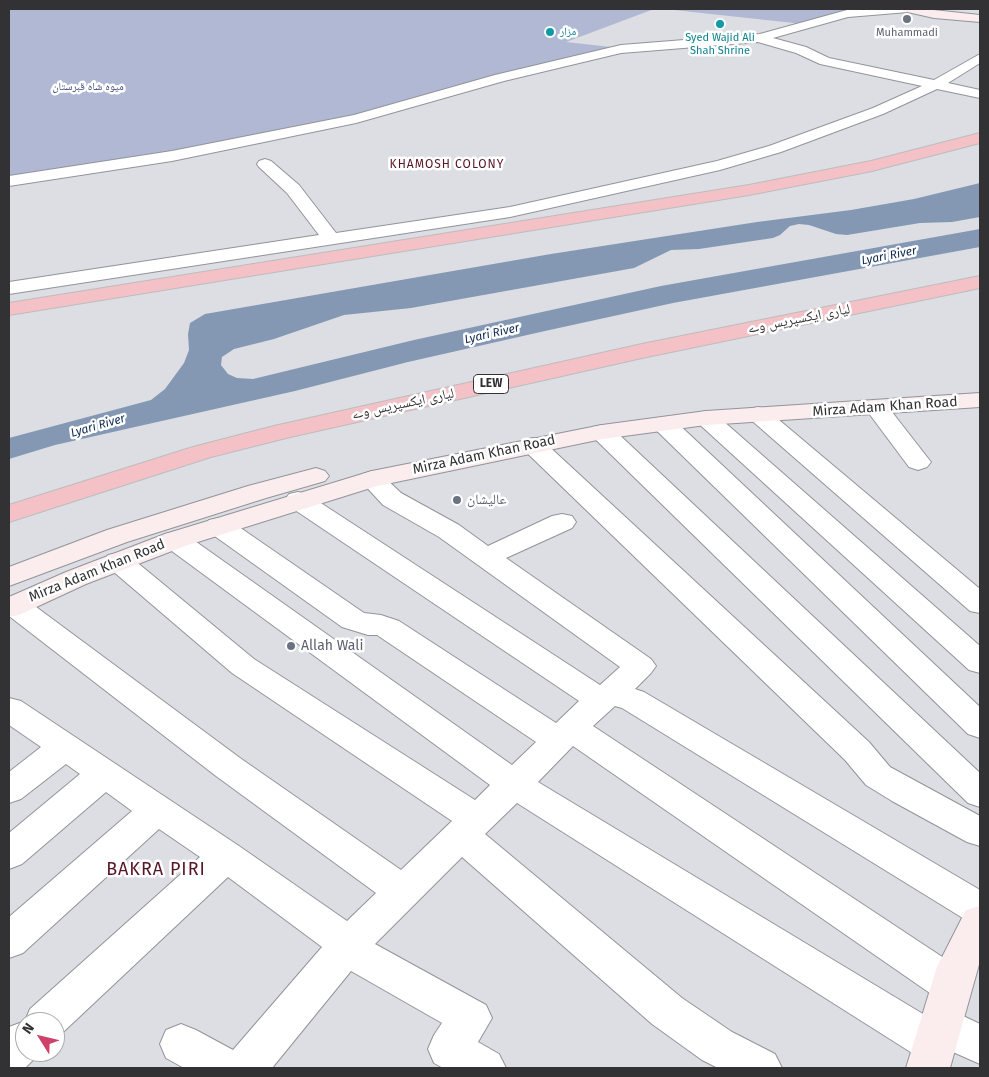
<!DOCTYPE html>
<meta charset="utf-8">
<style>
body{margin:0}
#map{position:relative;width:989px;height:1077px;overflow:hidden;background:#dcdee3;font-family:"Fira Sans",sans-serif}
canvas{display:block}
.frame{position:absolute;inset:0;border:10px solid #323235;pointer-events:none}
.north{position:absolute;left:15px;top:1012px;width:50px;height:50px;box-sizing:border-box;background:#fff;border:1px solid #adadae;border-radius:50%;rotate:306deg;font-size:14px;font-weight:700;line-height:20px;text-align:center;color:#323235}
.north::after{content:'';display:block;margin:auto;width:18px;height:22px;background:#cf4168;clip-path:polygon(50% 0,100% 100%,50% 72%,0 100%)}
</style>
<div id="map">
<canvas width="989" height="1077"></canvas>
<div class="frame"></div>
<div class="north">N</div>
</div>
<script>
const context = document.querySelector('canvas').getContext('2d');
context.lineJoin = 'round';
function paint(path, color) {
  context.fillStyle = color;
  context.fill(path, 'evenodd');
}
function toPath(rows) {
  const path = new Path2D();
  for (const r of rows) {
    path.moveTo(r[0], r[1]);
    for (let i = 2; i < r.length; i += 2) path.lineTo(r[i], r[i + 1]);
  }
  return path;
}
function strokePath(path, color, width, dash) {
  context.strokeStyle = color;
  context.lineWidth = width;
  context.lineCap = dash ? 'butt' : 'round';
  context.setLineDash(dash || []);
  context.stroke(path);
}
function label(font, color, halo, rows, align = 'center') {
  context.font = font + ' "Fira Sans","Noto Naskh Arabic",sans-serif';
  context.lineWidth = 5;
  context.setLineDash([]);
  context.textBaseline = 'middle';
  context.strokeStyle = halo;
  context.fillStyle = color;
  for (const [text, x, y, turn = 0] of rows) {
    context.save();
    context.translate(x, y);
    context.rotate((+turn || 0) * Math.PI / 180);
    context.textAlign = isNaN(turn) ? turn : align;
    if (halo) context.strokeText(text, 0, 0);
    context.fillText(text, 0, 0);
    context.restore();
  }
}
paint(toPath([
 [9,9,654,9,566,42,620,48,488,77,361,115,171,154,9,180],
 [665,9,898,9,845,13,803,24]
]), '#b0b8d3');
paint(toPath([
 [980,183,980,217,952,222,920,223,847,235,836,234,809,225,799,224,790,226,780,235,773,238,699,249,671,250,634,268,623,270,411,308,344,315,274,339,234,349,222,357,221,365,228,374,237,378,253,379,414,340,661,286,980,229,980,247,673,303,545,331,408,362,295,391,55,445,9,459,9,438,151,400,165,389,184,363,189,350,188,334,190,323,205,314,551,254,757,222,851,210,914,199]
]), '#8498b4');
const street = toPath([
 [869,9,914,9,908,12,848,17,773,38,806,47,829,58,934,80,980,54,980,63,948,83,980,90,980,98,937,89,883,114,781,152,720,170,510,217,9,294,9,282,319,235,287,193,259,167,257,164,259,161,265,159,271,161,299,185,336,233,510,207,717,161,769,146,873,108,922,86,820,64,796,53,758,42,621,53,504,81,356,123,172,161,9,186,9,176,172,151,354,115,495,75,621,45,760,34,847,10,869,9],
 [877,401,885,403,927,457,931,462,927,467,918,470,909,467,865,408,869,403,877,401],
 [758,407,766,409,980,589,980,613,970,611,750,419,746,414,750,409,758,407],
 [706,411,714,413,980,646,980,673,969,670,698,423,694,418,698,413,706,411],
 [664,417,673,419,980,707,980,738,968,734,655,429,652,424,655,419,664,417],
 [602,425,611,427,980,773,980,807,968,803,593,437,590,432,593,427,602,425],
 [533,438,542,440,869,742,890,767,980,816,980,846,967,842,892,801,866,785,845,760,524,450,521,445,524,440,533,438],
 [372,471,381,474,401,493,459,525,488,546,552,516,562,514,572,516,576,522,572,528,506,558,651,659,656,666,651,673,635,689,644,692,980,890,980,925,966,920,622,708,615,706,593,726,965,972,971,985,965,998,951,1003,937,998,573,746,538,782,923,1014,925,1011,940,1005,980,1024,980,1064,953,1052,950,1058,935,1064,920,1058,517,803,485,834,682,998,732,1032,775,1054,782,1068,718,1068,702,1060,652,1024,462,857,375,944,486,1005,492,1018,478,1042,499,1054,506,1068,443,1068,434,1063,428,1049,434,1035,442,1023,351,971,272,1068,184,1068,166,1058,160,1044,166,1030,181,1024,196,1030,233,1050,322,947,228,877,60,1035,55,1037,55,1022,25,1022,25,1052,41,1052,25,1068,9,1068,9,1027,25,1021,30,1009,200,857,159,829,23,953,9,958,9,917,132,811,106,792,22,864,9,869,9,833,80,774,66,764,21,799,9,803,9,772,41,747,9,725,9,698,21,701,239,846,347,921,376,893,216,776,9,616,9,597,14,596,24,598,240,758,401,870,452,821,232,673,108,567,104,561,108,555,118,553,128,555,254,659,475,800,490,785,165,546,161,540,165,534,175,532,185,534,512,765,536,742,377,635,368,635,342,627,209,532,205,526,209,520,219,518,229,520,364,613,381,615,399,621,556,723,579,701,289,506,285,500,289,494,298,492,307,494,600,685,620,667,439,537,383,505,359,479,363,474,372,471]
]);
const secondary = toPath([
 [901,9,924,9,980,15,980,22,934,18,903,11,901,9],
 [980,393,980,407,706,425,602,439,377,486,185,546,86,584,19,615,9,617,9,597,66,572,165,534,372,471,602,425,706,411,980,393],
 [316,468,325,471,329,476,325,481,266,498,127,542,9,586,9,567,107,530,248,486,316,468],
 [980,906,980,961,950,1068,906,1068,937,967,966,910,980,906]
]);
const highway = toPath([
 [980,133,980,143,872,171,749,195,9,315,9,303,749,185,871,161,980,133],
 [980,276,980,288,642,358,286,438,211,457,9,522,9,505,193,447,274,426,642,344,980,276]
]);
strokePath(street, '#929499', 2);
strokePath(secondary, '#929499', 2);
strokePath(highway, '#bdbdbe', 2);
paint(street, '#fff');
paint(secondary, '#fbecee');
paint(highway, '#f3c1c6');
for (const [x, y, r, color] of [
 [907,19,5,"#6b7280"],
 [720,24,5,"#0f9aa8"],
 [550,32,5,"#0f9aa8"],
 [457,500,5,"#6b7280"],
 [291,646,5,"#6b7280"]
]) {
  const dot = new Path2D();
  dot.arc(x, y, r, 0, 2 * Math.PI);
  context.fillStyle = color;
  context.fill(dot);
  strokePath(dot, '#fff', 2);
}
label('11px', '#0d838f', '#fff', [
 ["مزار",560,32],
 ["Syed Wajid Ali",720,38,"center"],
 ["Shah Shrine",720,51,"center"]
], 'left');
label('11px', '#5b616d', '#fff', [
 ["Muhammadi",907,33]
]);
label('11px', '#424c7a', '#fff', [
 ["میوہ شاہ قبرستان",88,87]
]);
context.letterSpacing = '1px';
label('12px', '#591528', '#fff', [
 ["KHAMOSH COLONY",447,165]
]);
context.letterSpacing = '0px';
label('italic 12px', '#0e2b50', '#fff', [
 ["Lyari River",889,256,-11],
 ["Lyari River",492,334,-13],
 ["Lyari River",98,426,-16]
]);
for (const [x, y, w] of [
 [491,384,35]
]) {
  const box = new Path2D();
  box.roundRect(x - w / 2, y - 9.5, w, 19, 4);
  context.fillStyle = '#fff';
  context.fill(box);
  strokePath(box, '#323235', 1);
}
label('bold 12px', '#323235', null, [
 ["LEW",491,384]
]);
label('14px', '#323235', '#fff', [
 ["لیاری ایکسپریس وے",799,319,-11],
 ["لیاری ایکسپریس وے",403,404,-12],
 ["Mirza Adam Khan Road",885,407,-4],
 ["Mirza Adam Khan Road",484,455,-12],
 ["Mirza Adam Khan Road",97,571,-22]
]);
label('14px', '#5b616d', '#fff', [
 ["عالیشان",467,500],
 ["Allah Wali",301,646]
], 'left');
context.letterSpacing = '1px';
label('18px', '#591528', '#fff', [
 ["BAKRA PIRI",156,870]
]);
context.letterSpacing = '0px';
</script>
